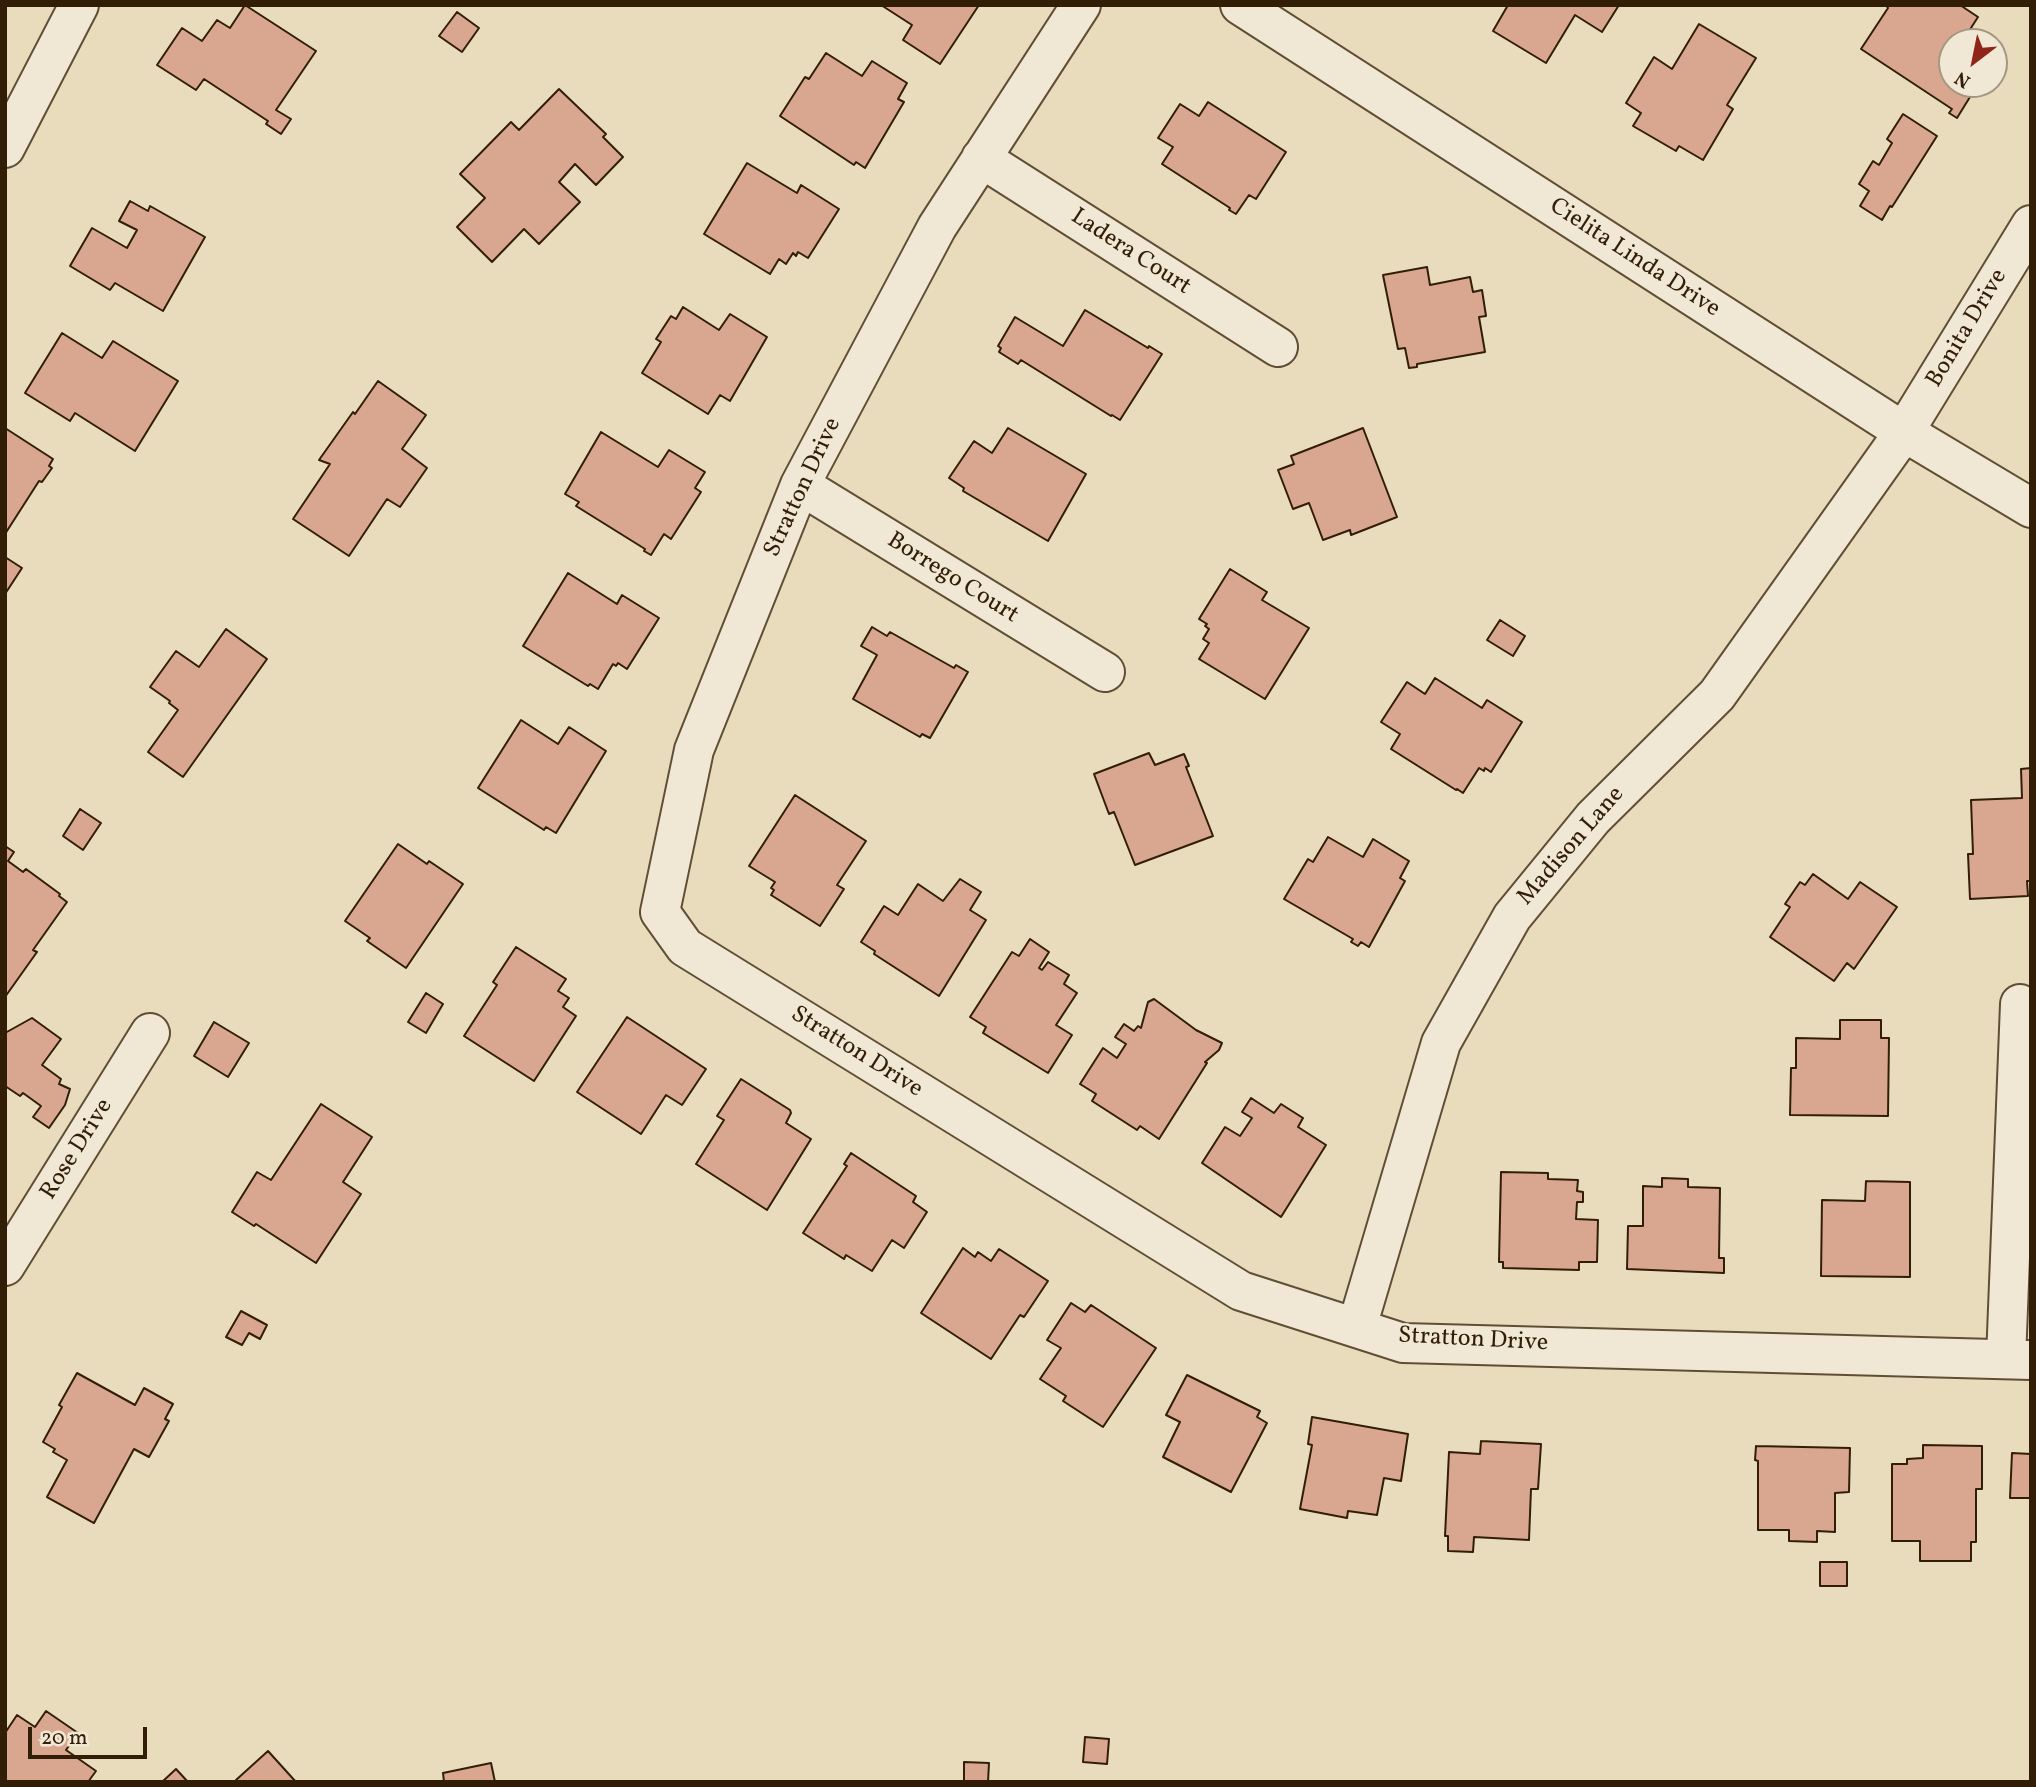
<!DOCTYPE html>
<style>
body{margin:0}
#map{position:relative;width:2036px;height:1787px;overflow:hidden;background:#e8dcbd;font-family:Vollkorn,serif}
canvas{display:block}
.frame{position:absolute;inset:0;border:7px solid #321e07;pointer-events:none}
.north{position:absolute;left:1938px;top:28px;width:70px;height:70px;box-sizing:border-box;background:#f0e8d4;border:2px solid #a49782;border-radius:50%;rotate:212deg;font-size:19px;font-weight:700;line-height:28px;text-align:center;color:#321e07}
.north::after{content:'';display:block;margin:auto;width:24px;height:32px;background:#8f2418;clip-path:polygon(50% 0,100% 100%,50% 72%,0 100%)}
.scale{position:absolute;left:28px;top:1727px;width:119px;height:32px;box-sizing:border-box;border:4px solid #321e07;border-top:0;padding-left:9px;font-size:21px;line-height:24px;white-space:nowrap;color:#321e07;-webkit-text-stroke:5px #f0e8d4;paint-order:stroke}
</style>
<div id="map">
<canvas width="2036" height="1787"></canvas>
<div class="frame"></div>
<div class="north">N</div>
<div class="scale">20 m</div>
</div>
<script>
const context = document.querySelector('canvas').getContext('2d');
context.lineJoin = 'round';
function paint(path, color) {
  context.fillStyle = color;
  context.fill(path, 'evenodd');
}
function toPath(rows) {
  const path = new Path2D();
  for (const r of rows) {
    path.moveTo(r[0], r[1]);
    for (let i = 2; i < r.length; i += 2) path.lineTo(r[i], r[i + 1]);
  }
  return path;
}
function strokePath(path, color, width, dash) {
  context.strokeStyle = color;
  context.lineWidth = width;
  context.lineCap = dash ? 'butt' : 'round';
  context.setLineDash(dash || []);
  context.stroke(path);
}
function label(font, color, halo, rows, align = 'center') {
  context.font = font + ' Vollkorn,serif';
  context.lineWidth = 5;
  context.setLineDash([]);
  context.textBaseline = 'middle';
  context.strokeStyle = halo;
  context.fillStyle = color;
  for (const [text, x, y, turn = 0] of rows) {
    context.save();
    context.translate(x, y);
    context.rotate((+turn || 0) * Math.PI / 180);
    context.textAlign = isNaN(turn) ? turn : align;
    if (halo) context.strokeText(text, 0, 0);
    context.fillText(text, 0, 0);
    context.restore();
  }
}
const building = toPath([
 [245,5,316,51,276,110,291,119,281,134,266,124,268,121,204,79,196,90,157,65,182,28,202,41,217,20,230,28,245,5],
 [881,5,979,5,940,64,903,40,912,25,881,5],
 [1508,5,1619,5,1602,32,1575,15,1546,63,1493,31,1508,5],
 [1886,5,1960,5,1978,17,1962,42,1952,42,1952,84,1978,84,1957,118,1949,113,1952,109,1861,49,1888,8,1886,5],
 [457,12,479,28,462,52,439,36,457,12],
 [1699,24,1756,58,1727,105,1733,109,1703,160,1679,146,1676,151,1633,126,1641,113,1626,103,1654,57,1672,69,1699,24],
 [826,53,862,76,872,61,907,83,898,99,904,102,865,168,856,162,854,165,780,116,805,77,809,79,826,53],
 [559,89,606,134,603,137,623,157,596,185,575,164,559,182,580,202,539,244,524,229,492,262,457,227,485,198,460,174,511,122,519,130,559,89],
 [1208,102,1286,152,1256,199,1249,195,1236,214,1229,210,1230,208,1162,164,1173,147,1158,138,1180,104,1199,116,1208,102],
 [1903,114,1937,136,1892,207,1890,206,1882,220,1860,206,1869,191,1859,184,1873,161,1879,165,1892,143,1887,139,1903,114],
 [747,163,797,193,801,185,839,209,808,258,798,252,796,256,793,253,786,264,779,259,770,274,704,234,747,163],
 [130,201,148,211,150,206,205,237,163,311,115,283,110,290,70,266,92,228,127,248,137,230,119,221,130,201],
 [1427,267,1430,285,1470,277,1473,292,1482,290,1486,316,1479,317,1485,352,1417,364,1417,367,1409,368,1405,348,1398,349,1383,275,1427,267],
 [683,307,719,330,730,314,767,337,730,401,720,395,708,414,642,373,661,342,656,339,671,316,676,319,683,307],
 [1085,310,1148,348,1149,346,1162,354,1120,420,1112,415,1111,416,1021,360,1018,364,999,352,1001,348,998,346,1015,317,1063,346,1085,310],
 [62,333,102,358,113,341,178,381,135,451,75,413,70,421,25,393,62,333],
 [378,381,426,415,402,449,427,468,400,507,387,499,349,556,293,519,330,464,319,460,353,412,355,414,378,381],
 [5,428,53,459,49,466,52,468,42,482,39,481,5,534,5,428],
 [1008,428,1086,474,1048,541,963,491,964,488,949,478,974,441,992,453,1008,428],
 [1363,428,1397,517,1351,535,1350,530,1323,540,1309,503,1293,509,1278,470,1294,464,1291,456,1363,428],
 [601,432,658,467,669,450,705,472,695,488,701,492,671,539,664,534,651,555,644,551,645,549,576,506,579,502,565,494,601,432],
 [5,557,22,568,5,594,5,557],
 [1230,569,1267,592,1262,600,1309,628,1265,699,1199,659,1209,643,1203,639,1209,629,1205,626,1207,624,1199,619,1230,569],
 [568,573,617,604,622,595,659,618,627,669,618,663,616,666,613,664,598,689,590,684,588,686,523,646,568,573],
 [1500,620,1525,636,1513,656,1487,640,1500,620],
 [872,627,887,636,890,632,954,668,956,665,968,672,930,738,922,734,920,737,853,699,877,655,861,646,872,627],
 [226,629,267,659,183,777,148,752,178,710,169,703,170,701,150,687,176,651,199,667,226,629],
 [1435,678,1482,708,1487,700,1522,722,1491,772,1485,768,1484,771,1479,768,1463,793,1457,789,1456,790,1391,749,1400,734,1381,722,1407,682,1425,694,1435,678],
 [521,720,558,744,569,727,606,751,556,833,546,827,544,830,478,788,521,720],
 [1149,753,1155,765,1184,754,1189,766,1186,767,1213,836,1135,865,1114,812,1109,814,1094,774,1149,753],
 [2031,768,2031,881,2027,881,2028,896,1970,899,1968,854,1973,854,1971,800,2022,798,2021,769,2031,768],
 [795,795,866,841,837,885,844,889,820,926,771,895,774,890,771,888,775,882,749,866,795,795],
 [80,809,101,823,83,850,63,836,80,809],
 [1328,837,1363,857,1373,839,1409,861,1400,878,1405,881,1369,947,1361,942,1358,946,1351,942,1353,939,1284,899,1308,859,1313,862,1328,837],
 [398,844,427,864,429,861,463,884,406,968,367,941,370,938,345,921,398,844],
 [5,846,14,852,8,861,23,872,26,869,60,894,59,896,67,902,33,950,37,952,5,997,5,846],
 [1813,874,1848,899,1860,882,1897,907,1854,969,1847,963,1834,981,1770,937,1790,907,1785,904,1800,882,1805,885,1813,874],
 [960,879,981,892,970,910,986,920,939,996,874,954,875,951,861,942,884,906,898,915,918,884,943,901,960,879],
 [1030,939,1049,952,1039,968,1042,970,1048,962,1069,975,1064,984,1077,993,1056,1025,1072,1035,1048,1073,983,1033,986,1027,970,1017,1012,952,1019,956,1030,939],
 [516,947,566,979,558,991,569,998,563,1007,576,1016,534,1081,464,1036,497,985,493,982,516,947],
 [426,993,443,1004,426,1033,408,1022,426,993],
 [1154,999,1196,1030,1222,1043,1219,1050,1205,1062,1207,1063,1159,1139,1140,1126,1137,1130,1092,1101,1096,1094,1080,1084,1103,1048,1117,1058,1126,1044,1115,1037,1124,1024,1134,1031,1138,1026,1141,1028,1148,1002,1154,999],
 [627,1017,706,1069,682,1105,666,1095,641,1134,577,1092,627,1017],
 [32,1018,61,1039,42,1065,61,1079,59,1084,70,1089,65,1105,49,1128,33,1117,41,1106,23,1093,20,1096,5,1086,5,1033,32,1018],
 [1840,1020,1881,1020,1881,1038,1889,1038,1888,1116,1790,1115,1791,1068,1796,1068,1796,1038,1840,1039,1840,1020],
 [214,1022,249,1043,228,1077,194,1056,214,1022],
 [741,1079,790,1110,791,1113,786,1123,811,1139,767,1210,696,1164,724,1120,717,1116,741,1079],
 [1251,1098,1274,1113,1281,1104,1303,1118,1298,1127,1326,1145,1281,1217,1202,1163,1225,1127,1240,1136,1252,1118,1242,1112,1251,1098],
 [321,1104,372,1137,343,1182,361,1194,316,1263,256,1224,254,1226,232,1212,257,1172,271,1180,321,1104],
 [851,1153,916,1196,913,1202,927,1212,904,1248,892,1240,872,1271,846,1255,844,1259,803,1233,847,1166,844,1164,851,1153],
 [1501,1172,1548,1173,1548,1179,1578,1180,1577,1191,1583,1192,1583,1202,1577,1202,1576,1219,1598,1220,1597,1262,1579,1262,1579,1270,1503,1268,1503,1262,1499,1262,1501,1172],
 [1662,1178,1688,1179,1688,1187,1720,1188,1719,1258,1724,1258,1724,1273,1627,1269,1628,1226,1643,1226,1643,1186,1662,1187,1662,1178],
 [1866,1181,1910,1182,1910,1277,1821,1276,1822,1200,1865,1201,1866,1181],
 [963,1248,975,1257,978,1252,991,1261,999,1249,1048,1281,1024,1317,1020,1315,991,1359,921,1313,963,1248],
 [1071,1303,1085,1312,1091,1305,1156,1348,1103,1427,1063,1401,1066,1396,1040,1379,1061,1348,1047,1340,1071,1303],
 [241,1311,267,1325,260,1339,249,1333,242,1345,226,1337,241,1311],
 [77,1373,135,1405,144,1388,173,1404,165,1419,169,1421,149,1457,134,1449,94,1523,47,1497,67,1460,53,1452,55,1449,43,1442,62,1407,59,1405,77,1373],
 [1187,1375,1260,1411,1257,1417,1267,1423,1231,1492,1163,1457,1180,1422,1166,1415,1187,1375],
 [1312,1417,1408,1434,1401,1481,1384,1478,1377,1515,1348,1511,1347,1518,1300,1509,1312,1445,1308,1444,1312,1417],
 [1481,1441,1541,1444,1538,1489,1531,1489,1529,1540,1474,1537,1473,1552,1448,1551,1448,1536,1445,1536,1449,1452,1480,1454,1481,1441],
 [1923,1445,1982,1446,1982,1489,1976,1489,1976,1542,1971,1542,1971,1561,1920,1561,1920,1541,1892,1541,1892,1464,1907,1464,1907,1459,1923,1458,1923,1445],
 [1756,1446,1850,1448,1849,1492,1835,1493,1835,1532,1817,1531,1817,1542,1789,1541,1789,1530,1758,1530,1758,1461,1755,1460,1756,1446],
 [2012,1453,2031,1454,2031,1498,2010,1498,2012,1453],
 [1820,1562,1847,1562,1847,1586,1820,1586,1820,1562],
 [46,1711,78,1733,66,1750,96,1771,88,1782,5,1782,5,1733,17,1715,35,1727,46,1711],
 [1085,1737,1109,1739,1107,1764,1083,1762,1085,1737],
 [268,1751,296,1782,238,1782,236,1780,268,1751],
 [964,1762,989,1763,988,1782,964,1782,964,1762],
 [491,1763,495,1782,444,1782,443,1773,491,1763],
 [176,1769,188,1782,162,1782,176,1769]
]);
paint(building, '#d9a68f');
strokePath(building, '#321e07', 2);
const minor = toPath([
 [1081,5,937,227,800,485,694,750,660,912,685,947,1241,1291,1403,1343,2031,1360],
 [1240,5,1904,432,2031,508],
 [5,148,79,5],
 [981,158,1278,347],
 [800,485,1105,672],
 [5,1266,150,1033],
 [1357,1327,1441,1043,1512,917,1593,818,1717,695,1904,432,2031,225],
 [2006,1359,2020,1004]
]);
strokePath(minor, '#604e34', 42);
strokePath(minor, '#f0e8d4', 38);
label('24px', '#321e07', '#f0e8d4', [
 ["Ladera Court",1130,253,33],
 ["Cielita Linda Drive",1634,259,33],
 ["Bonita Drive",1968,329,-59],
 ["Stratton Drive",804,488,-65],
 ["Borrego Court",952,579,32],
 ["Madison Lane",1572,847,-49],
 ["Stratton Drive",856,1053,32],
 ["Rose Drive",78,1150,-58],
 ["Stratton Drive",1473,1341,3]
]);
</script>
